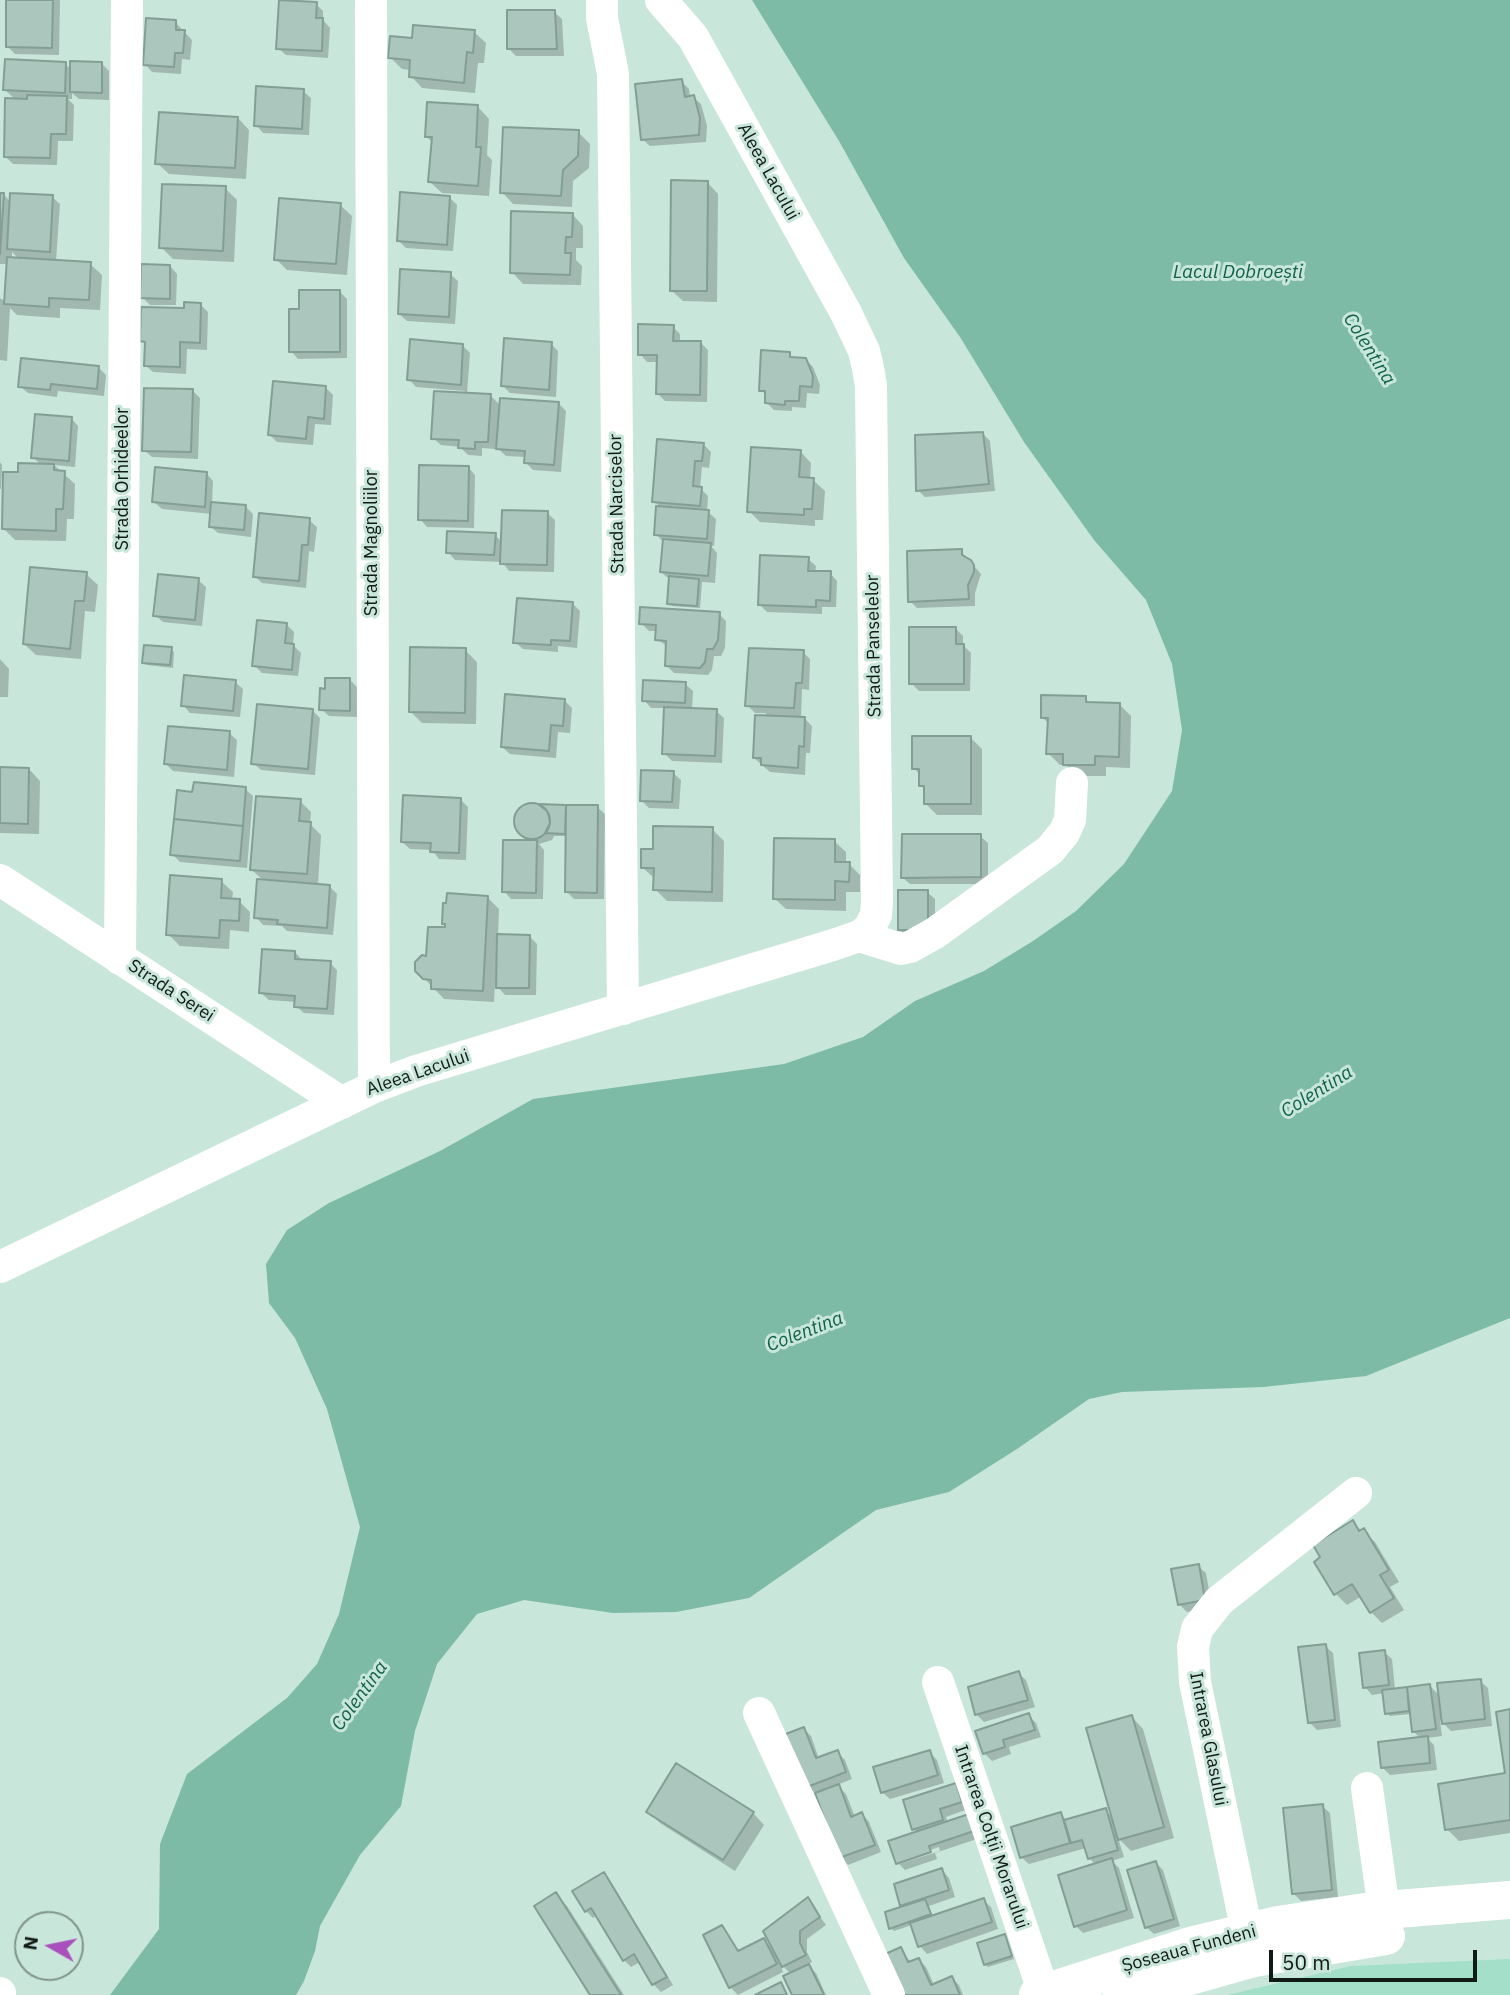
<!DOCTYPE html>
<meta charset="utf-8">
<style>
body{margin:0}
#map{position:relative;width:1510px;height:1995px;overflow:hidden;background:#c9e6db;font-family:"IBM Plex Sans",sans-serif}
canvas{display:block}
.north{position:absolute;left:14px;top:1911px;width:70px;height:70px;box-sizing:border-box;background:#c9e6db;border:2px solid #7f948c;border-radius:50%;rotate:279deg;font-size:19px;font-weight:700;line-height:28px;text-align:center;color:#101a16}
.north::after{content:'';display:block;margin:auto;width:24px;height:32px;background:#aa50bc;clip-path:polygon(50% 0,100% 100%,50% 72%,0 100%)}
.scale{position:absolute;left:1269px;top:1950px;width:208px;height:32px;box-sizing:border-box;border:4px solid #101a16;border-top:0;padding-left:9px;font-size:21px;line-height:24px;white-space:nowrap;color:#101a16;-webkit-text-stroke:5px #c9e6db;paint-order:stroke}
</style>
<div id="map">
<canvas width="1510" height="1995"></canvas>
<div class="north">N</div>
<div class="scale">50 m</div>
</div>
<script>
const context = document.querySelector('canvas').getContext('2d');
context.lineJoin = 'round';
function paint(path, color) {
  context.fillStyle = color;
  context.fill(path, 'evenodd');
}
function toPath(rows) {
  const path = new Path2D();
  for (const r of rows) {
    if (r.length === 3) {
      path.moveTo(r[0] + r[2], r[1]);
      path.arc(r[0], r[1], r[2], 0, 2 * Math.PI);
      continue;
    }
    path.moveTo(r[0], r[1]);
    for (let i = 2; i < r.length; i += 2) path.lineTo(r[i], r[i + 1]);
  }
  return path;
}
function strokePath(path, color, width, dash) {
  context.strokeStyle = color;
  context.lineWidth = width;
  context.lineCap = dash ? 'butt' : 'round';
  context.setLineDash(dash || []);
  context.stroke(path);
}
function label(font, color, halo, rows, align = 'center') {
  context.font = font + ' "IBM Plex Sans",sans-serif';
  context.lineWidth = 6;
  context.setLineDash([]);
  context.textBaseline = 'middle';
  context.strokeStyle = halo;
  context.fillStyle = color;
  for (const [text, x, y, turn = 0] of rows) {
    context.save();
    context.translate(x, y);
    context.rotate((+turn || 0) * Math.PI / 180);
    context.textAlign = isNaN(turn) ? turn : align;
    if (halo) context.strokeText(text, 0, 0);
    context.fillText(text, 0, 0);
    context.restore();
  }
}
paint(toPath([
 [1510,1959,1510,1995,1227,1995,1351,1966]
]), '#a3dfc9');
paint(toPath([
 [752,0,1510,0,1510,1318,1366,1376,1263,1387,1122,1392,1089,1399,1017,1449,949,1492,876,1510,749,1598,676,1612,613,1613,524,1600,477,1614,437,1664,415,1731,401,1806,360,1855,320,1926,315,1951,304,1981,296,1995,110,1995,159,1929,160,1844,187,1774,287,1698,317,1664,339,1614,360,1527,327,1409,295,1338,269,1303,266,1264,287,1230,329,1203,440,1151,533,1099,784,1064,863,1037,915,1001,984,971,1033,941,1076,911,1124,864,1172,791,1182,730,1172,664,1146,600,1094,540,1024,442,960,337,904,258,839,141]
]), '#7ebba6');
paint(toPath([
 [8,0,60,0,59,55,15,54,7,46],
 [316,4,323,11,323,20,330,28,328,58,286,55,278,48],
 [554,12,562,19,564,56,516,56,508,48],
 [175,22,192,40,190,60,182,59,181,74,152,72,145,64],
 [474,32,486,43,484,63,478,63,475,93,422,88,411,76,411,70,402,69,390,57,413,40],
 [101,63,109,71,109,100,79,99,72,93,72,99,68,99,74,105,73,141,58,141,57,165,13,164,6,157,16,100,5,90,65,64,72,70],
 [681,81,689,89,690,97,693,97,701,104,707,126,706,142,650,146,642,139],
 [303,91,311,98,309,135,263,133,256,125],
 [478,107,489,119,487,155,492,160,489,196,442,193,430,182,433,143,426,136],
 [238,118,249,130,246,179,169,174,157,163],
 [578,132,590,144,589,168,573,181,572,207,513,204,502,192],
 [707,182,718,194,717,302,683,301,671,290],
 [225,188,237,200,234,262,173,259,161,247],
 [0,194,4,195,11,202,52,197,60,204,56,261,90,264,102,275,100,310,60,308,60,318,17,315,10,308,7,361,0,360,0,298,6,302,8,264,0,264],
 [12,252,19,259,12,259],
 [449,197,457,205,453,251,406,248,399,241],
 [340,205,352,216,347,275,287,270,276,259],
 [572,214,583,226,583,248,576,248,576,260,582,266,581,285,523,284,512,272],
 [170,266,177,274,176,305,150,305,142,297],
 [450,274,458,281,455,324,407,321,399,314],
 [340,292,347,299,347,358,298,359,291,351,301,311],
 [201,305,208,312,207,350,187,349,186,374,153,372,145,365,146,345,142,341,185,310],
 [673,327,680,334,680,342,701,343,708,350,707,402,665,401,658,394,659,362,647,362,640,354],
 [551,344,558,351,556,397,510,393,502,385],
 [462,345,470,353,467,394,490,395,501,406,558,403,566,411,561,472,533,470,525,462,526,457,506,456,495,446,495,449,482,448,482,456,468,455,460,447,441,445,433,438,465,391,416,387,409,379],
 [789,354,794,359,805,359,813,367,820,385,819,394,807,393,806,408,792,407,792,411,774,410,767,403,767,396,761,390],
 [99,368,106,375,104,396,58,391,57,397,28,393,20,386],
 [325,387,333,395,331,425,315,424,313,445,277,442,270,435],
 [193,391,200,398,198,459,152,457,144,450],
 [71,418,78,426,75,467,54,465,75,484,74,519,67,519,66,541,15,540,4,529,19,474,41,465,33,457],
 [982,433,990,441,995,491,925,497,918,490],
 [703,444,711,452,709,468,702,467,700,488,708,496,707,511,716,519,714,546,711,546,717,553,715,583,702,582,700,608,672,606,669,603,669,579,661,572,664,543,656,534,658,505,654,501],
 [800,451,811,463,810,480,813,480,825,491,823,520,815,520,815,526,760,522,749,511],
 [0,462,2,465,1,489,0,489],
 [468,467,475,475,474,528,427,527,420,519],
 [206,473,213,481,212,503,246,507,253,514,251,537,218,533,210,526,212,514,162,509,154,502],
 [547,513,555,520,554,572,509,571,502,562,455,560,448,552,495,535,502,542],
 [309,520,317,527,314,552,309,551,306,588,262,583,255,576],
 [961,551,981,574,975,593,975,606,917,608,910,601],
 [808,559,816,566,815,573,830,573,837,581,836,607,822,607,822,614,767,612,759,604],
 [86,574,98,585,95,612,85,611,81,659,36,655,24,644],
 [198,580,206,587,202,626,163,622,155,615],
 [573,604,580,611,577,648,558,646,558,652,523,649,515,642],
 [719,614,726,621,725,648,721,656,714,656,712,670,708,675,674,673,666,665,668,647,657,639,657,631,649,631,641,623],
 [286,624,294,632,293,645,301,653,298,676,262,673,254,665],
 [955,628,963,636,963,645,971,653,970,691,919,691,911,683],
 [171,649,174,652,173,668,147,665,143,662],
 [465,650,477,662,476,724,422,723,411,712],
 [803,652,810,659,809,690,802,689,801,718,804,718,812,726,810,753,806,753,805,775,770,772,754,758,766,713,755,713,747,705],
 [0,659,9,669,8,697,0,697],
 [350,680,357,687,357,717,329,716,321,709,326,690],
 [235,682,243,689,240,717,190,713,183,705],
 [685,684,693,691,692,710,716,711,724,718,722,763,672,761,664,753,666,708,651,708,644,700],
 [1085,698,1091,704,1119,704,1131,716,1130,768,1106,767,1106,776,1076,776,1066,765,1060,765,1048,753,1049,724,1042,717],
 [565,701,572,708,570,733,558,732,556,758,510,754,502,747],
 [313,711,320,718,315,775,261,770,253,763],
 [229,733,237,740,234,777,173,771,166,764],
 [971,738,982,749,982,815,937,815,925,803,925,790,920,785,920,775,914,768],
 [0,769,29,769,40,781,39,834,0,833],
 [673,773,681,780,679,809,649,808,642,801],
 [245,789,253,796,247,868,180,862,172,854,194,793],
 [460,799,468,807,466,860,439,859,432,850,410,849,402,842],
 [300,801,311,812,310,824,321,835,318,885,329,886,337,894,333,935,287,931,282,926,263,925,256,917,264,881,252,870],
 [532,805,537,806,549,815,549,811,544,806,597,807,605,814,604,899,574,899,567,892,567,836,554,836,552,840,539,844,544,850,543,899,511,899,504,891,532,842,518,828,516,818,522,809],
 [712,829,724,841,723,902,667,901,655,889,654,878,642,867,655,851],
 [980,836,988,843,988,884,910,884,902,877],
 [834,841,846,852,846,864,849,864,860,875,860,892,846,892,846,911,786,909,774,898],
 [221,881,233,892,232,900,239,901,250,912,249,932,230,930,229,949,180,946,168,934],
 [927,892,935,899,935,937,908,937,900,930],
 [488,898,499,909,498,936,529,936,537,944,536,995,505,995,495,984,494,1002,444,999,416,970,447,929,444,923],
 [295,952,302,960,330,963,337,970,334,1015,304,1013,296,1006,297,1002,269,1000,261,993],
 [1353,1523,1375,1542,1399,1582,1390,1587,1404,1610,1382,1623,1371,1612,1362,1596,1347,1605,1336,1594,1316,1562,1323,1558],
 [1198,1566,1206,1573,1212,1607,1187,1612,1179,1604],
 [1325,1646,1333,1653,1341,1727,1317,1730,1309,1722],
 [1384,1652,1392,1659,1395,1690,1430,1686,1440,1696,1480,1681,1488,1688,1492,1726,1451,1731,1440,1720,1442,1736,1427,1738,1434,1745,1437,1770,1390,1775,1383,1768,1421,1739,1413,1731,1411,1714,1390,1716,1387,1713,1384,1693,1372,1695,1365,1687],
 [1018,1673,1026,1680,1035,1707,984,1722,977,1715,970,1688],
 [1510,1711,1510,1833,1459,1841,1447,1829,1507,1775],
 [1028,1715,1036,1723,1041,1737,1009,1747,1011,1754,992,1761,984,1753],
 [1132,1717,1143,1729,1174,1838,1131,1851,1118,1838,1124,1857,1112,1861,1119,1868,1134,1918,1083,1933,1076,1926,1096,1865,1089,1858,1086,1848,1029,1864,1021,1857,1061,1814,1067,1821,1105,1810,1114,1819],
 [804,1729,811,1736,819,1759,837,1752,845,1760,852,1779,837,1785,846,1794,855,1817,862,1814,869,1822,881,1852,848,1865,841,1857,816,1793,803,1785],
 [929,1752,937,1760,944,1783,890,1799,882,1792],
 [955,1785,963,1793,968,1809,946,1817,948,1823,968,1816,980,1838,935,1853,937,1859,905,1870,899,1864,940,1851,939,1847,899,1861,899,1864,898,1863,918,1833,914,1829],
 [1322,1806,1330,1813,1338,1897,1301,1901,1294,1894],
 [648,1812,753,1813,764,1825,735,1871,660,1823],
 [1156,1863,1163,1870,1180,1926,1154,1934,1146,1927],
 [942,1870,949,1878,955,1897,929,1906,933,1917,983,1900,991,1907,998,1929,927,1954,920,1946,912,1925,894,1931,891,1928,904,1908,902,1905],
 [604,1874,611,1882,673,1985,661,1992,653,1984,640,1962,631,1967,624,1960,597,1915,593,1918,586,1911],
 [555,1894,567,1906,624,1995,592,1995],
 [808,1900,826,1925,807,1939,807,1952,812,1962,807,1965,816,1973,826,1995,794,1995,791,1974,780,1963,783,1972,738,1995,730,1987,722,1927,740,1952,764,1940,775,1951],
 [1005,1936,1014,1959,988,1967,985,1964],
 [901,1949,911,1963,919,1960,926,1967,934,1985,952,1978,959,1985,963,1995,901,1995]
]), '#0003');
const building = toPath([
 [6,0,53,0,52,48,6,47,6,0],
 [279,0,317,2,316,18,323,18,322,51,276,49,279,0],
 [507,10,555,10,557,49,507,49,507,10],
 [146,18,176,20,176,30,185,30,183,53,175,53,174,67,143,65,146,18],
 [413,25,475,30,473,53,467,52,464,83,409,77,410,60,388,58,390,36,412,38,413,25],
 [5,59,66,62,65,93,3,90,5,59],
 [70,61,102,62,102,93,70,92,70,61],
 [682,79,685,97,694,95,700,118,699,135,641,140,635,84,682,79],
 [256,86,304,89,302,129,254,126,256,86],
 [27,95,67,96,66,134,51,134,50,158,4,157,5,98,27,99,27,95],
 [427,102,478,105,476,147,481,147,478,186,428,182,432,137,425,137,427,102],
 [159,112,238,117,235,168,155,164,159,112],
 [503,127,579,130,578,156,563,170,561,196,500,193,503,127],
 [671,180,708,181,707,291,670,291,671,180],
 [162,184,226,186,223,251,159,248,162,184],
 [400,192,450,196,447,245,397,241,400,192],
 [0,193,4,193,0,254,0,193],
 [10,193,53,195,50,252,7,249,10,193],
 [279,198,341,203,336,264,274,260,279,198],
 [511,211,573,213,572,237,566,237,565,253,571,253,570,275,510,273,511,211],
 [7,257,91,262,89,300,49,298,49,307,4,304,7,257],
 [141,264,170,265,170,299,140,298,141,264],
 [400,269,451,272,449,317,398,314,400,269],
 [299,290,340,290,340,352,289,352,289,309,299,309,299,290],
 [184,302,201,303,200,343,180,342,180,367,144,366,145,342,140,341,141,307,184,308,184,302],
 [638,324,674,325,673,341,701,341,700,395,656,394,657,355,638,355,638,324],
 [504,338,552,342,549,390,501,386,504,338],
 [410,339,463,344,461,385,407,380,410,339],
 [761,350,790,352,790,357,806,358,813,376,812,387,800,386,799,401,785,401,785,405,765,403,765,391,759,391,761,350],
 [21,358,99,366,97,389,51,384,50,390,18,387,21,358],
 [273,381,326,386,324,419,308,417,306,439,268,435,273,381],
 [144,388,193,389,191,452,142,451,144,388],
 [434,391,491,394,488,442,475,442,475,449,458,448,459,440,431,439,434,391],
 [500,398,559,402,554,465,524,463,525,451,496,449,500,398],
 [35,414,72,417,69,461,31,458,35,414],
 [983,432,989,484,916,491,915,435,983,432],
 [657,439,704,443,702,461,695,461,693,486,702,487,700,506,652,502,657,439],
 [751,447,801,450,799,477,814,478,812,509,804,509,804,515,747,512,751,447],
 [18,463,54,464,54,470,65,471,63,509,56,509,56,531,2,529,3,472,18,472,18,463],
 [419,465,469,466,468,521,418,520,419,465],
 [155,467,207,472,205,507,152,502,155,467],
 [211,502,246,505,244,530,209,527,211,502],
 [656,506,709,510,707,539,654,535,656,506],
 [502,510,548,511,547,565,500,564,502,510],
 [259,513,310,518,308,545,302,545,299,581,253,577,259,513],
 [447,531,496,533,494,555,446,553,447,531],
 [663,539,711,543,708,576,660,572,663,539],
 [962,549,962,555,971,560,974,565,974,572,968,585,969,599,908,602,907,551,962,549],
 [760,555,809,557,808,571,831,571,830,601,816,600,816,607,758,605,760,555],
 [30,567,87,572,84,601,75,601,70,649,23,644,30,567],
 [158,574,199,578,195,620,153,616,158,574],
 [669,576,699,579,697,606,667,604,669,576],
 [517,598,573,602,570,641,551,640,551,645,513,643,517,598],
 [640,607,720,612,718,640,713,649,707,649,705,662,700,668,665,666,666,641,655,640,656,625,639,624,640,607],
 [257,620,287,623,285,643,294,644,292,670,252,666,257,620],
 [909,627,956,627,956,644,964,644,964,684,909,684,909,627],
 [144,645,172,647,170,665,142,663,144,645],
 [410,647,466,648,465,713,409,712,410,647],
 [749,648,804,650,802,683,796,683,794,708,745,706,749,648],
 [184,675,236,680,233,711,181,706,184,675],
 [325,678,350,678,350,711,319,710,320,688,325,689,325,678],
 [643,680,686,682,685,703,642,701,643,680],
 [505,694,565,699,563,726,551,725,549,751,501,747,505,694],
 [1041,695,1086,696,1086,702,1120,703,1119,757,1095,756,1095,765,1063,765,1063,754,1046,754,1048,718,1041,718,1041,695],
 [257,704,313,709,308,769,251,764,257,704],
 [664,707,717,709,715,756,662,754,664,707],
 [755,715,805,717,804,747,799,746,798,768,761,765,761,758,753,758,755,715],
 [168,726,230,731,227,770,164,764,168,726],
 [912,736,971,736,971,804,924,804,924,786,919,786,919,769,912,769,912,736],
 [0,767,29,768,28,824,0,823,0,767],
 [641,770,674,771,672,802,640,801,641,770],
 [194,782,246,787,243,826,174,819,177,790,192,792,194,782],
 [403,795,461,798,459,853,430,852,431,843,401,842,403,795],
 [256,796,301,799,299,821,311,822,307,874,250,870,256,796],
 [532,821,18],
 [538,804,566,805,565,834,545,833,550,823,549,817,547,811,538,804],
 [566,805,598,805,597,893,565,892,566,805],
 [174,819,243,826,240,861,170,855,174,819],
 [653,826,713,827,712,892,653,890,654,868,641,868,641,849,653,849,653,826],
 [902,834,981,834,981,877,901,878,902,834],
 [774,838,835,839,835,862,850,862,849,882,835,881,835,900,773,899,774,838],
 [503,840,537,840,536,893,502,892,503,840],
 [170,875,222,879,221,898,240,899,239,921,220,920,219,938,166,935,170,875],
 [257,879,330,885,327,928,277,924,278,920,254,918,257,879],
 [898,890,928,890,928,930,898,930,898,890],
 [447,893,488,896,483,991,431,989,431,980,423,979,415,971,415,962,422,955,426,956,428,927,445,927,445,924,442,924,443,903,446,903,447,893],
 [497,934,530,935,529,988,496,988,497,934],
 [262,949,295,951,295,959,331,961,327,1009,294,1007,295,996,259,993,262,949],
 [1353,1520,1359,1531,1364,1528,1389,1570,1380,1575,1394,1598,1370,1613,1352,1584,1334,1595,1314,1562,1320,1557,1313,1545,1353,1520],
 [1199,1564,1205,1600,1178,1605,1171,1569,1199,1564],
 [1326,1644,1335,1720,1308,1723,1298,1647,1326,1644],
 [1385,1650,1389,1685,1363,1688,1359,1653,1385,1650],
 [1019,1671,1028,1700,975,1715,968,1687,1019,1671],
 [1481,1679,1485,1719,1442,1724,1437,1683,1481,1679],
 [1430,1684,1436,1729,1412,1732,1407,1687,1430,1684],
 [1407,1687,1409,1711,1385,1714,1382,1690,1407,1687],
 [1510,1709,1510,1820,1445,1830,1438,1784,1505,1773,1496,1712,1510,1709],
 [1029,1713,1035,1730,1003,1740,1005,1747,983,1754,975,1731,1029,1713],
 [1132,1715,1164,1827,1118,1840,1086,1728,1132,1715],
 [804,1727,816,1758,838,1750,846,1772,807,1787,778,1737,804,1727],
 [1428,1736,1430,1763,1381,1768,1378,1742,1428,1736],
 [930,1750,938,1775,881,1793,873,1767,930,1750],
 [676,1763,754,1812,723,1860,646,1812,676,1763],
 [956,1783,962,1802,940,1809,943,1820,912,1830,903,1800,956,1783],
 [839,1784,851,1817,862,1812,875,1845,839,1858,815,1793,839,1784],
 [1323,1804,1332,1890,1292,1894,1283,1808,1323,1804],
 [1106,1808,1118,1850,1088,1859,1082,1840,1071,1843,1064,1820,1106,1808],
 [1061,1812,1070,1843,1020,1858,1011,1827,1061,1812],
 [969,1814,974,1831,929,1846,931,1852,896,1864,888,1841,969,1814],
 [1112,1858,1127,1910,1074,1927,1058,1875,1112,1858],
 [1156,1861,1174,1919,1145,1928,1127,1870,1156,1861],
 [942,1868,949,1890,900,1906,894,1884,942,1868],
 [604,1872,667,1977,652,1985,634,1954,623,1961,591,1908,585,1912,572,1891,604,1872],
 [556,1892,621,1995,590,1995,534,1906,556,1892],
 [808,1897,820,1917,800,1931,800,1943,806,1955,782,1967,763,1931,808,1897],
 [984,1898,992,1922,918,1947,910,1923,984,1898],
 [925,1899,931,1914,889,1929,885,1912,925,1899],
 [722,1925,738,1951,764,1938,777,1964,729,1988,703,1935,722,1925],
 [1005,1934,1012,1956,984,1965,977,1943,1005,1934],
 [901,1947,908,1962,919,1958,931,1985,952,1976,960,1995,900,1995,883,1955,901,1947],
 [809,1964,824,1995,792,1995,783,1976,809,1964],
 [781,1982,787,1995,755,1995,781,1982]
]);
paint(building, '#abc7bd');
strokePath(building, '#839e94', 2);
strokePath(toPath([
 [371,0,374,1087],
 [602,0,602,18,613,74,623,1009],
 [0,880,342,1103],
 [859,936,901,949,910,947,935,933,1050,850,1064,833,1070,820,1072,783],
 [120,959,127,0],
 [0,1267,374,1087,416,1071,833,945,859,936,869,929,876,915,877,901,871,386,868,368,864,351,846,313,693,37,661,0],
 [938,1682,1044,1993],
 [759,1713,889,1995],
 [1367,1788,1384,1910],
 [1247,1932,1195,1682,1193,1647,1197,1629,1219,1601,1356,1493],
 [0,1993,0,1995]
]), '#fff', 32);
strokePath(toPath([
 [1038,1995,1190,1946,1278,1925,1372,1911,1510,1900],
 [1122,1995,1254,1958,1386,1936]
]), '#fff', 38);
label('18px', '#101a16', '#c9e6db', [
 ["Aleea Lacului",768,172,61],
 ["Strada Orhideelor",123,479,-90],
 ["Strada Narciselor",617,504,-91],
 ["Strada Magnoliilor",372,543,-90],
 ["Strada Panselelor",874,646,-91],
 ["Strada Serei",171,991,33],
 ["Aleea Lacului",418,1073,-19],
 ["Intrarea Glasului",1208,1739,79],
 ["Intrarea Colții Morarului",991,1837,71],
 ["Șoseaua Fundeni",1189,1949,-15]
]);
label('italic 19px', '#11614c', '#c9e6db', [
 ["Lacul Dobroești",1238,273],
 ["Colentina",1369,349,58],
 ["Colentina",1317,1092,-32],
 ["Colentina",805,1332,-21],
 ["Colentina",360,1696,-54]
]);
</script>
